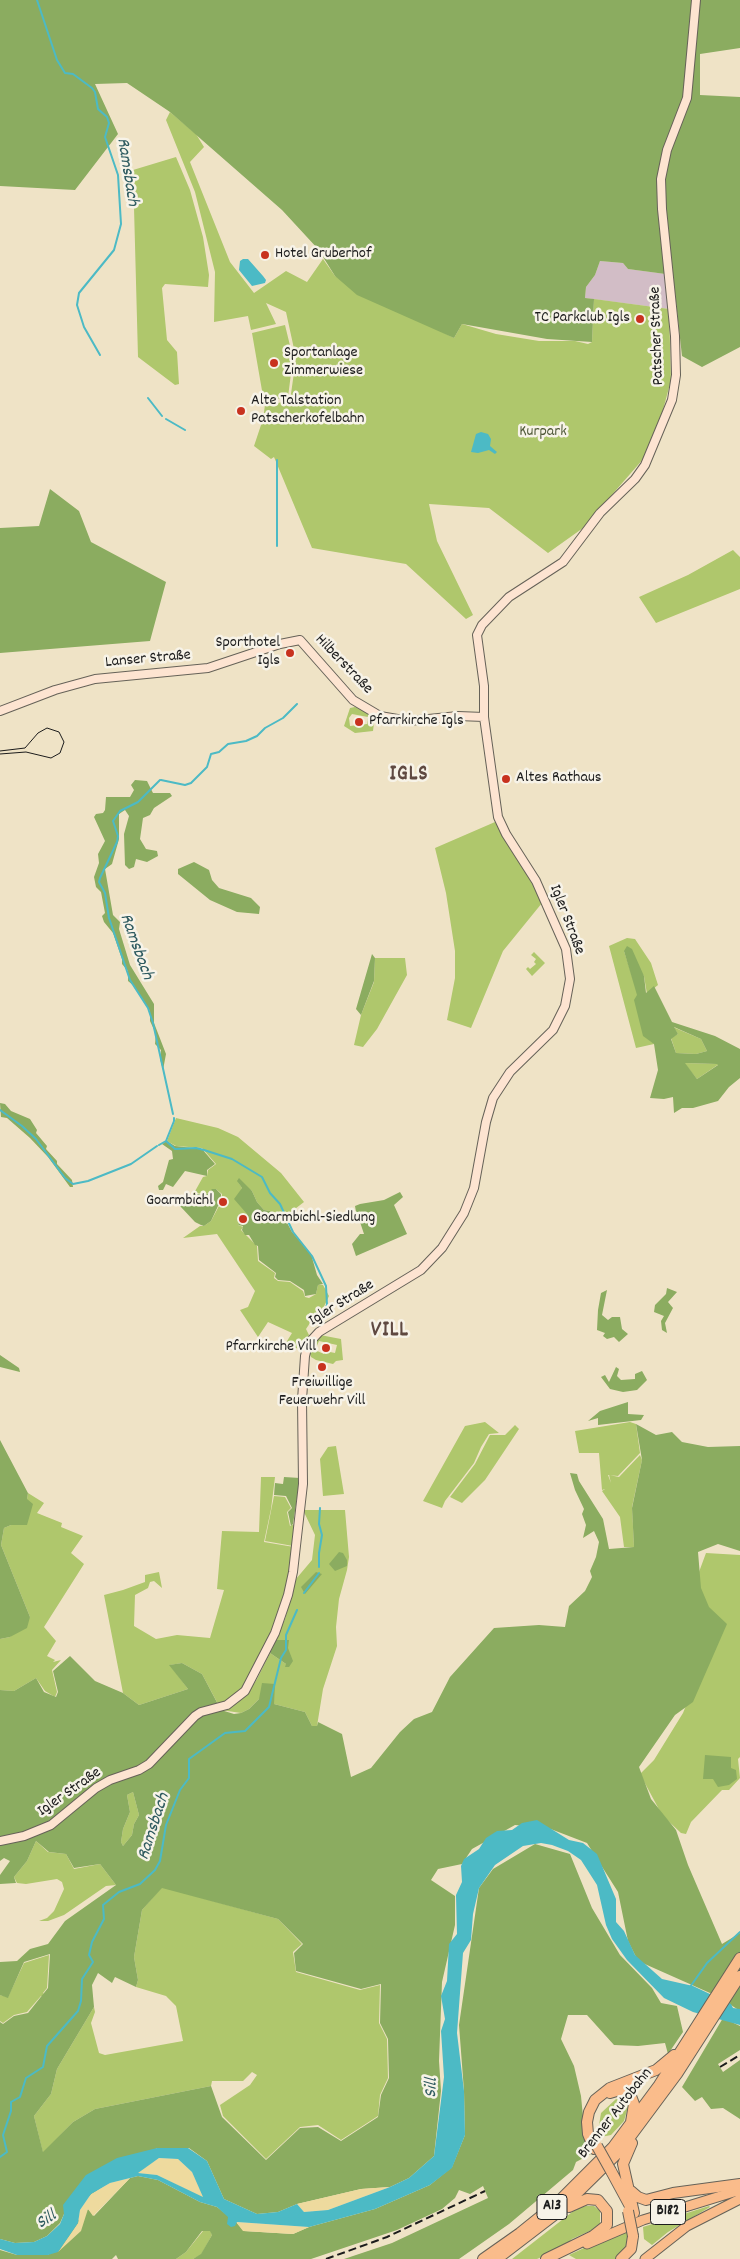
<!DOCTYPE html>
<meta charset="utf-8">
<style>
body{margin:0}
canvas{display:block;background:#efe3c6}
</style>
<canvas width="740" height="2259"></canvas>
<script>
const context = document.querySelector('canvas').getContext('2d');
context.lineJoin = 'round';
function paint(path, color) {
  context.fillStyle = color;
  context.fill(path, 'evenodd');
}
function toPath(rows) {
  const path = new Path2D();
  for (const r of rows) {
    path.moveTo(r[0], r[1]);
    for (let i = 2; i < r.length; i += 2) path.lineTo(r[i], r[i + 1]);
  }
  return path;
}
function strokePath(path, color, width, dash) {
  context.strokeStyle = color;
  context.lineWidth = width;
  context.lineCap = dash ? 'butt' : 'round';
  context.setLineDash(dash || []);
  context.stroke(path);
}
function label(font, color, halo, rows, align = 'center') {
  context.font = font + ' Dekko,sans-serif';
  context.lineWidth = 5;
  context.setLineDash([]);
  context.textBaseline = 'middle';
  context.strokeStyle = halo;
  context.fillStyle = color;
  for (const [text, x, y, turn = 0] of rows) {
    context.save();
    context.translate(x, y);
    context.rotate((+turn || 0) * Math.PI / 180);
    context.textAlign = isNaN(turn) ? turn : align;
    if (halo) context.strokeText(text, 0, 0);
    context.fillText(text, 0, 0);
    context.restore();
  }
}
paint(toPath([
 [600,261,623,263,628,269,666,274,669,309,585,298,586,287,595,275]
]), '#d2bdc6');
paint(toPath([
 [170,112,196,134,204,147,190,162,230,262,254,293,286,271,307,282,323,259,335,276,454,338,462,324,496,334,539,341,575,341,588,344,592,342,594,299,669,309,671,380,663,410,644,458,583,528,548,553,489,508,429,504,437,541,473,615,466,619,406,564,312,548,274,457,271,459,254,446,263,419,265,405,290,401,296,358,286,312,266,303,276,324,251,330,248,316,214,322,215,272,195,192,166,120],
 [176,157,190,190,203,237,209,275,208,287,165,284,162,288,167,340,177,352,179,384,175,385,138,357,133,170],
 [285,325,293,358,288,397,264,402,252,333],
 [733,550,740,557,740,589,656,623,639,597,688,575],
 [355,707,375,716,373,731,355,733,344,726,350,708],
 [352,714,368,717,367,724,350,726,349,718],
 [495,822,527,874,542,903,503,951,471,1028,447,1020,455,978,455,951,446,893,435,848],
 [627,938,635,939,651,963,658,985,647,994,644,976,624,951,654,1044,636,1048,609,946],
 [534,952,545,963,532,976,526,969,528,967,530,969,536,964,534,962,536,959,531,955],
 [375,958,405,958,407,975,377,1029,363,1047,354,1045,361,1015,374,982],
 [673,1027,701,1039,707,1051,696,1054,676,1053,671,1038,678,1034],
 [684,1063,719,1064,697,1079],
 [176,1118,218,1128,238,1137,281,1173,304,1202,278,1222,270,1211,264,1210,257,1202,252,1191,238,1182,242,1188,240,1193,247,1214,238,1225,243,1227,241,1230,257,1246,258,1261,275,1273,274,1278,278,1281,290,1282,303,1291,305,1297,309,1298,316,1294,318,1285,323,1285,329,1296,319,1317,310,1323,306,1329,309,1335,301,1349,284,1346,292,1333,268,1322,258,1337,240,1310,248,1307,255,1291,217,1234,183,1238,200,1226,204,1226,211,1221,219,1206,221,1206,222,1194,216,1189,206,1194,194,1193,203,1177,207,1176,208,1170,216,1164,202,1148,176,1146,167,1141],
 [320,1335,341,1339,343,1360,336,1361,333,1364,316,1360,311,1357,309,1351],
 [319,1341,337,1345,335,1353,325,1351,324,1354,315,1350],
 [485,1422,499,1433,489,1434,481,1447,474,1463,445,1501,442,1508,423,1501,465,1426],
 [630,1422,636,1424,640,1453,618,1476,608,1475,611,1483,609,1475,619,1477,640,1455,642,1460,632,1507,634,1547,624,1547,620,1517,602,1491,605,1489,602,1490,599,1453,579,1453,575,1431],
 [515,1425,519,1429,485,1480,462,1503,450,1497,475,1464,490,1435,505,1435],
 [336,1446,344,1494,323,1496,320,1459,328,1447],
 [261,1477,275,1477,271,1509,264,1542,294,1547,285,1594,274,1628,245,1686,236,1696,218,1704,202,1674,182,1663,170,1665,188,1689,139,1705,123,1693,104,1595,123,1590,145,1582,145,1575,159,1572,162,1588,154,1581,150,1582,148,1588,135,1595,134,1626,156,1639,177,1635,210,1638,224,1590,217,1589,222,1531,259,1532],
 [28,1493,44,1503,37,1513,62,1523,61,1527,83,1536,71,1553,84,1564,44,1627,56,1641,47,1656,55,1660,53,1662,61,1660,52,1670,57,1692,55,1697,45,1691,36,1678,14,1691,0,1690,0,1639,10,1637,30,1617,1,1545,4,1528,11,1525,27,1499],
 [274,1496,285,1497,291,1508,287,1512,290,1526,295,1524,293,1546,265,1541],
 [303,1510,345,1510,349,1557,347,1570,339,1599,336,1627,337,1646,323,1689,317,1726,312,1726,305,1712,274,1704,274,1684,249,1709,241,1713,221,1710,230,1707,246,1696,257,1679,270,1653,286,1664,286,1667,288,1640,276,1640,285,1619,296,1579,312,1560,315,1535],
 [706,1553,740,1555,740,1757,738,1759,740,1778,729,1790,722,1790,691,1822,686,1834,681,1833,662,1815,640,1774,654,1760,683,1713,707,1653,706,1611,700,1589,699,1572],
 [133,1792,139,1815,134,1824,132,1835,123,1846,121,1842,123,1829,130,1812,127,1795],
 [36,1841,48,1852,66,1854,74,1869,100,1864,116,1885,106,1886,64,1915,48,1921,39,1921,47,1918,54,1911,64,1889,62,1882,57,1879,26,1884,17,1883,14,1877,27,1861],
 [162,1887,278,1919,302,1944,293,1952,296,1972,360,1990,380,1985,379,2023,387,2039,388,2078,380,2095,378,2116,341,2140,318,2125,300,2127,266,2159,223,2116,220,2105,250,2085,257,2075,252,2072,243,2081,212,2081,211,2086,95,2109,73,2122,43,2153,34,2116,51,2094,57,2069,94,2007,95,2012,91,2023,99,2053,105,2055,183,2041,176,2006,166,1996,136,1987,138,1980,134,1957,142,1910],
 [49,1955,47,1988,43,1993,46,1996,41,1996,27,2012,14,2015,3,2023,0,2021,0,1995,8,1997,24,1963],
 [616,2099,629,2103,624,2121,611,2135,601,2137,598,2131,601,2113],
 [586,2206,594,2206,600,2211,600,2224,594,2229,572,2239,562,2248,537,2259,512,2259,576,2209],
 [709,2206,710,2207,668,2232,652,2245,644,2239,643,2227],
 [629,2230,628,2248,615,2259,576,2259,569,2255,599,2241],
 [203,2231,211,2231,212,2235,201,2255,193,2259,176,2259,186,2252]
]), '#afc76c');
paint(toPath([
 [0,0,740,0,740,48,700,54,700,95,740,97,740,347,702,367,682,356,673,275,628,269,623,263,600,261,595,275,586,287,585,298,594,299,592,342,547,339,462,324,454,338,357,295,335,276,318,249,282,210,170,112,127,83,95,84,118,134,75,190,0,186],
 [50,489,79,511,91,542,166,582,150,641,0,653,0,528,39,526],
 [135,780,147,781,153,793,170,793,172,796,154,808,150,815,143,818,140,839,146,849,157,851,158,856,147,862,136,859,134,867,129,869,125,865,124,834,129,816,125,810,119,814,119,839,112,864,105,869,113,915,120,922,119,929,130,965,154,1004,154,1023,166,1054,163,1070,160,1059,161,1050,155,1044,156,1034,150,1021,150,1011,134,986,128,981,128,971,122,964,122,959,113,933,104,922,102,916,105,913,101,892,96,887,94,877,99,863,98,854,105,841,94,817,96,814,103,813,105,810,106,797,130,797,134,790,131,785],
 [194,862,209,870,212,880,219,888,251,898,260,907,259,914,237,912,210,900,178,874,178,869],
 [627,946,632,949,644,976,646,993,654,986,672,1022,715,1036,740,1049,740,1078,729,1087,718,1101,693,1108,682,1108,674,1113,673,1097,664,1099,650,1098,658,1070,654,1044,643,1036,634,1000,637,995,624,951],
 [674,1027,701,1039,707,1051,696,1054,676,1053,671,1039,678,1034],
 [685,1063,717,1064,718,1065,697,1079],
 [372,954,375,958,374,981,361,1015,356,1009],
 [0,1103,5,1104,11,1111,30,1119,37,1130,36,1133,47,1146,46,1149,57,1161,57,1164,72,1180,73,1187,70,1187,48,1157,30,1138,7,1118,1,1117],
 [167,1141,175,1146,202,1149,215,1164,207,1170,207,1176,185,1171,173,1187,166,1184,163,1190,159,1190,158,1186,163,1182,169,1160,173,1159,172,1151,162,1144],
 [239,1178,252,1191,257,1202,264,1210,270,1211,278,1222,285,1219,292,1232,311,1254,317,1275,323,1284,318,1285,316,1294,305,1296,304,1290,290,1281,278,1280,275,1277,276,1273,259,1260,258,1246,255,1245,249,1235,245,1235,242,1230,243,1226,238,1225,247,1214,234,1199,242,1188,237,1181],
 [212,1189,216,1189,221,1194,221,1206,218,1206,211,1221,204,1226,201,1225,195,1222,180,1206,194,1194,207,1194],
 [400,1192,403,1197,394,1205,407,1234,356,1256,352,1244,360,1234,364,1234,360,1222,358,1223,355,1206,360,1204,384,1200],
 [667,1288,677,1292,668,1302,673,1308,665,1323,667,1333,662,1330,661,1321,664,1316,654,1312,655,1305,666,1294],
 [607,1290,602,1315,608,1320,612,1317,620,1317,622,1329,628,1334,619,1342,614,1337,607,1339,603,1336,605,1333,597,1330,598,1310,601,1293],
 [0,1355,19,1368,20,1372,0,1367],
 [616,1367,619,1369,617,1376,621,1380,635,1379,635,1374,642,1371,647,1380,637,1390,623,1392,610,1389,601,1377,605,1375,609,1382],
 [628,1402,628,1414,644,1415,641,1420,598,1425,598,1418,588,1421,600,1411],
 [636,1424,656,1435,672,1432,682,1442,708,1447,740,1446,740,1551,718,1544,698,1552,701,1588,709,1607,727,1624,693,1702,675,1715,639,1767,651,1799,676,1830,688,1865,722,1944,740,1933,740,2011,719,1997,638,1961,628,1941,618,1892,587,1843,548,1828,515,1825,472,1849,462,1864,438,1869,431,1880,455,1896,455,1925,442,1982,439,2061,441,2091,434,2156,409,2178,390,2187,361,2189,297,2204,278,2212,257,2214,224,2199,207,2161,189,2148,157,2148,64,2214,60,2223,47,2236,34,2242,15,2243,0,2239,0,2022,3,2024,14,2016,28,2013,48,1988,50,1954,24,1962,8,1998,0,1995,0,1962,17,1961,30,1949,48,1944,65,1921,116,1885,100,1864,74,1868,66,1854,49,1852,36,1841,27,1861,14,1877,16,1883,0,1884,0,1875,10,1861,4,1858,0,1861,0,1690,14,1691,36,1678,44,1692,56,1697,58,1692,53,1671,70,1656,95,1681,123,1693,139,1705,188,1689,169,1665,182,1663,202,1674,221,1710,234,1714,241,1713,249,1709,259,1699,262,1683,275,1684,274,1704,305,1712,312,1726,317,1726,318,1722,342,1734,351,1777,371,1768,400,1732,414,1719,432,1712,450,1677,494,1628,539,1625,565,1627,569,1606,585,1591,592,1577,590,1571,596,1557,599,1542,594,1531,583,1538,586,1525,582,1514,584,1509,575,1490,570,1473,577,1474,579,1481,603,1519,609,1549,634,1547,632,1508,642,1460],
 [133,1792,139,1815,134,1824,132,1835,123,1846,121,1842,123,1829,130,1812,127,1795],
 [162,1888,278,1919,303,1944,294,1953,296,1971,361,1989,381,1984,380,2023,388,2039,389,2078,381,2095,378,2117,341,2141,318,2127,300,2128,266,2160,222,2117,211,2086,95,2109,73,2122,43,2152,34,2116,51,2094,57,2069,94,2007,92,1985,98,1973,112,1983,115,1977,136,1987,138,1980,134,1957,142,1910],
 [0,1440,29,1495,28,1493,27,1499,33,1504,27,1525,11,1525,4,1528,1,1545,30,1617,27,1628,10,1637,0,1639],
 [284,1477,300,1478,293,1524,291,1526,288,1512,292,1508,286,1496,274,1495,275,1483,283,1484],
 [339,1552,343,1553,347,1560,347,1566,335,1571,329,1564],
 [316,1572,322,1574,305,1594,301,1587],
 [276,1640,289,1640,288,1648,293,1661,289,1667,285,1667,286,1664,270,1653],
 [705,1755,731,1757,731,1768,736,1770,737,1779,729,1785,718,1787,713,1779,703,1779],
 [535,1844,570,1854,592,1908,620,1955,652,1988,661,2003,677,2006,683,2032,668,2054,665,2043,638,2046,614,2045,587,2015,568,2015,561,2039,574,2066,581,2096,584,2127,591,2154,576,2162,573,2170,509,2224,459,2259,344,2259,392,2243,488,2198,483,2186,470,2194,459,2190,455,2198,442,2209,397,2230,311,2259,193,2259,201,2254,212,2235,210,2231,202,2231,186,2252,176,2259,118,2259,116,2255,112,2259,0,2259,0,2250,17,2255,48,2255,88,2209,94,2216,130,2178,138,2176,158,2180,200,2202,217,2207,236,2222,244,2231,293,2234,309,2227,375,2209,430,2185,452,2167,465,2135,464,2091,459,2025,479,1888,493,1869],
 [723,2018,740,2026,740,2050,718,2064,723,2072,740,2060,740,2119,723,2108,711,2109,702,2097,695,2101,682,2087]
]), '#8bac60');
paint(toPath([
 [159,2158,178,2159,192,2172,204,2198,157,2175,137,2173],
 [130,2178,93,2216,88,2209,81,2231,58,2252,78,2223,80,2210,91,2194,110,2183],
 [390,2187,328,2210,304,2212,297,2204,361,2189],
 [236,2222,309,2227,293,2234,243,2231]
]), '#eeda9e');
paint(toPath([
 [243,259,248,259,263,276,266,280,265,283,252,286,239,270,240,261],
 [481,432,488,434,491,439,490,446,497,452,495,454,489,450,478,453,471,452,476,434],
 [537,1820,569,1840,583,1843,597,1854,616,1899,616,1922,624,1931,635,1955,662,1979,693,1986,731,2004,733,2008,740,2009,740,2025,693,2012,664,1998,627,1960,612,1939,606,1925,597,1885,581,1860,568,1851,552,1845,541,1843,523,1846,495,1865,479,1888,473,1914,471,1940,463,1953,457,2033,464,2091,465,2135,452,2168,430,2185,375,2209,309,2227,237,2222,235,2226,231,2227,227,2224,228,2217,217,2207,200,2202,158,2180,138,2176,110,2183,91,2194,80,2210,78,2223,58,2252,48,2255,17,2255,0,2249,0,2239,15,2243,34,2242,47,2236,60,2224,64,2214,63,2205,86,2175,117,2158,157,2148,188,2148,207,2161,224,2199,257,2214,278,2212,297,2204,304,2212,328,2210,390,2187,409,2178,434,2156,444,2077,441,2031,445,2019,441,1996,447,1981,449,1944,457,1934,456,1895,462,1882,461,1866,464,1859,479,1849,486,1838,497,1831,512,1830,522,1823],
 [159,2158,178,2159,192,2172,203,2197,157,2175,138,2173]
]), '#4cbac5');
strokePath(toPath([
 [37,0,57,60,65,73,73,74,92,88,95,92,98,109,107,117,109,123,105,137,118,175,121,224,114,250,79,293,77,305,84,327,100,355],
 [148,398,162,416],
 [166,419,185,430],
 [277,460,277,546],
 [161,780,185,785,191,783,207,767,211,754,219,752,228,744,246,741,257,736,265,728,283,718,297,704],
 [139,801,160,780],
 [138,802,120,811,113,821,118,836,117,842,100,878,99,882,105,893,109,918,130,980,148,1008,153,1023,173,1114],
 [0,1110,22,1126,36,1139,65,1178,73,1184,88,1181,131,1164,157,1146],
 [174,1118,174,1121,166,1141,175,1149,196,1148,204,1150,232,1159,262,1177,270,1193,280,1204,293,1232,312,1256,326,1286,327,1305,321,1317],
 [159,1145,166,1141],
 [319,1567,319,1553,322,1535,319,1524,320,1508],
 [304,1593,319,1573],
 [690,1987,707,1963,740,1932],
 [0,2157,7,2152,3,2135,11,2111,11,2102,20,2097,26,2078,43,2067,47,2046,78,2011,81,2001,82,1979,93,1962,89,1955,92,1942,104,1919,103,1905,119,1892,140,1884,155,1870,160,1861,166,1825,180,1790,189,1778,189,1759,225,1733,245,1731,269,1707,281,1658,286,1650,286,1635,297,1610]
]), '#4cbac5', 2);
const secondary = toPath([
 [0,711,55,690,95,679,208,668,280,644,300,640,353,700,380,716,409,721,458,716,484,717],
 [0,1841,24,1836,51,1825,96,1788,110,1780,139,1770,149,1764,195,1716,201,1712,227,1705,245,1691,275,1633,288,1595,293,1572,303,1484,302,1400,305,1356,308,1344,319,1332,421,1270,442,1248,464,1213,474,1188,486,1122,493,1098,510,1072,553,1030,565,1006,570,979,566,949,536,881,506,834,498,817,484,717,484,686,477,635,482,625,509,597,563,562,600,513,635,479,645,465,672,400,676,375,675,336,662,209,661,179,667,150,687,98,696,0]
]);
const primary = toPath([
 [587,2244,643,2220,740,2190],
 [645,2259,687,2226,740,2199]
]);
const motorway = toPath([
 [610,2093,620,2090,631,2096,634,2104,631,2122],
 [632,2143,623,2164,634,2213],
 [594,2149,588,2134,587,2122,589,2112,595,2100,610,2088,656,2070,674,2055],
 [611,2171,631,2208],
 [631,2191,638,2197,646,2200,673,2193,740,2184],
 [483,2259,520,2233,556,2204,613,2147,659,2085,740,1958],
 [497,2259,557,2213,619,2152,677,2074,740,1976],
 [546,2259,593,2236,607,2225,607,2211,598,2200,587,2199,569,2207],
 [621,2259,631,2249,633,2236]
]);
strokePath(secondary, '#666258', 10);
strokePath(primary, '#666258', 11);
strokePath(motorway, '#666258', 12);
strokePath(secondary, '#fde4d1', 8);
strokePath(primary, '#fabc8b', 9);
strokePath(motorway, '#fabc8b', 10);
strokePath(toPath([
 [0,751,25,748,38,733,47,728,59,732,64,742,60,753,51,758,26,752,0,754]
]), '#1c1c1c', 1);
strokePath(toPath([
 [720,2067,740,2055],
 [326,2259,387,2237,485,2191]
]), '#1c1c1c', 2, [8, 4]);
const motorwayBridge = toPath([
 [597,2146,611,2171],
 [628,2211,633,2236]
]);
strokePath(motorwayBridge, '#666258', 12, []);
strokePath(motorwayBridge, '#fabc8b', 10);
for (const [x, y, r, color] of [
 [265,255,5,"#c8321e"],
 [640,319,5,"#c8321e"],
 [274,363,5,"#c8321e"],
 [241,411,5,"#c8321e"],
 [290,653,5,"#c8321e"],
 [359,722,5,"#c8321e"],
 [506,779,5,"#c8321e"],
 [223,1202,5,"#c8321e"],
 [243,1219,5,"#c8321e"],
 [326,1348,5,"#c8321e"],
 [322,1367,5,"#c8321e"]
]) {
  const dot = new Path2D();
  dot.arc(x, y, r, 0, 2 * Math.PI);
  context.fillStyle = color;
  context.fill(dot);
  strokePath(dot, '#f7f3e8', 2);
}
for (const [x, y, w] of [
 [552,2207,30],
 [668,2212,35]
]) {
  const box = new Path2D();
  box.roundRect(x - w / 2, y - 12.5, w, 25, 4);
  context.fillStyle = '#f7f3e8';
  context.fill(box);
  strokePath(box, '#1c1c1c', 1);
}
label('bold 15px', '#1c1c1c', null, [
 ["A13",552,2207],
 ["B182",668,2212]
]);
label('16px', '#1c1c1c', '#f7f3e8', [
 ["Hotel Gruberhof",275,255],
 ["TC Parkclub Igls",630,319,"right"],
 ["Sportanlage",284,354],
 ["Zimmerwiese",284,372],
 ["Alte Talstation",251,402],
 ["Patscherkofelbahn",251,420],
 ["Sporthotel",280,644,"right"],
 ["Igls",280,662,"right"],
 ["Pfarrkirche Igls",369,722],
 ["Altes Rathaus",516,779],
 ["Goarmbichl",213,1202,"right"],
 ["Goarmbichl-Siedlung",253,1219],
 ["Pfarrkirche Vill",316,1348,"right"],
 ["Freiwillige",322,1384,"center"],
 ["Feuerwehr Vill",322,1402,"center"]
], 'left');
label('16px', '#1c1c1c', '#f7f3e8', [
 ["Patscher Straße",658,336,-92],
 ["Lanser Straße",148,660,-5],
 ["Hilberstraße",343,665,46],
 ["Igler Straße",566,920,69],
 ["Igler Straße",342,1304,-32],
 ["Igler Straße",70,1793,-35],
 ["Brenner Autobahn",616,2114,-52]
]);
label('16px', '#4f5838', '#f7f3e8', [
 ["Kurpark",543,433]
]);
label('italic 18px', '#2f5b60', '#f7f3e8', [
 ["Ramsbach",126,172,81],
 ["Ramsbach",135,947,70],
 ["Ramsbach",155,1827,-72],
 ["Sill",433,2088,-88],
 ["Sill",47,2221,-32]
]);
context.letterSpacing = '1px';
label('bold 21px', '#5f4941', '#f7f3e8', [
 ["IGLS",409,776],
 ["VILL",390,1332]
]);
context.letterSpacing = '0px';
</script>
